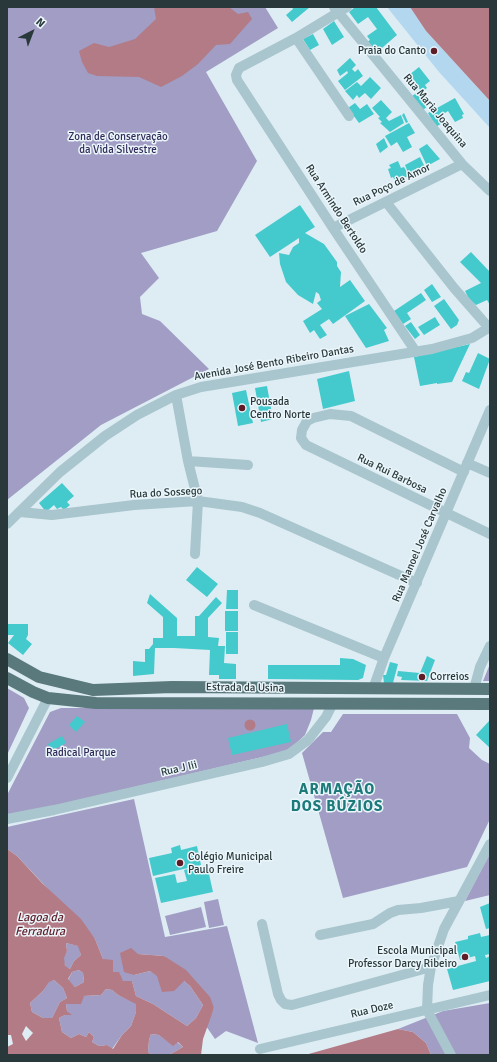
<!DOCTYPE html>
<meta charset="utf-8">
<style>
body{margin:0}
#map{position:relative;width:497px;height:1062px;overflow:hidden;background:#deedf4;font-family:Signika,sans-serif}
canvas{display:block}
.frame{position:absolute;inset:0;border:8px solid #29383a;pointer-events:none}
.north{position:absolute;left:12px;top:12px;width:40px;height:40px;-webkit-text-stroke:3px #ebf6fb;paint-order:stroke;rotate:42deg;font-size:11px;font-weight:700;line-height:16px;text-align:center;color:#29383a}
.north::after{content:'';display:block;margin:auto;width:14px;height:18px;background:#29383a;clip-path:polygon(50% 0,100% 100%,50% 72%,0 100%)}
</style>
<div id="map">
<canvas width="497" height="1062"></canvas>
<div class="frame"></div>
<div class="north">N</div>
</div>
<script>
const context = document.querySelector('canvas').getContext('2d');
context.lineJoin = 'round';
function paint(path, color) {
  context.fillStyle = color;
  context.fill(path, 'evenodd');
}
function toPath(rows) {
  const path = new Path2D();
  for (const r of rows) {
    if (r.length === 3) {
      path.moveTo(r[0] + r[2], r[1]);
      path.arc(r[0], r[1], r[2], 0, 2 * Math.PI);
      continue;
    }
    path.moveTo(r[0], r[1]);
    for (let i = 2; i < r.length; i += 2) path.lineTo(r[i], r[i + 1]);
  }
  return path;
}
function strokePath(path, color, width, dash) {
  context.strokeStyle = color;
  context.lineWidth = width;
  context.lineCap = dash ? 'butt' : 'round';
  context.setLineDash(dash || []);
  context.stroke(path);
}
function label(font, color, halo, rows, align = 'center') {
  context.font = font + ' Signika,sans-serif';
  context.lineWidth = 3;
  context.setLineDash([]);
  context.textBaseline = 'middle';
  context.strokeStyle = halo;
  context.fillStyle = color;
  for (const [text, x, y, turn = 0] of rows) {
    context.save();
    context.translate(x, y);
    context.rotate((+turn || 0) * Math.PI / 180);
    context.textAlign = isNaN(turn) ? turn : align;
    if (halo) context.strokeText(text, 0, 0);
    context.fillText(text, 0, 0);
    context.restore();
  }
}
paint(toPath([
 [7,7,265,7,278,28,206,72,257,161,217,231,141,253,159,278,140,297,142,314,160,321,209,369,101,425,7,500],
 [490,664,490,681,483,681],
 [7,688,24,698,29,708,7,755],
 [61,708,314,708,311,720,305,735,288,751,7,817,7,795,50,712],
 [343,714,457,714,470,738,469,748,482,760,490,764,490,819,467,867,343,898,302,753,323,732,331,732],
 [134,799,165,937,227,926,258,1043,226,1031,215,1039,206,1026,214,1008,164,956,138,954,134,975,150,971,157,975,184,981,190,986,203,1005,196,1018,187,1026,153,1004,136,996,132,981,123,981,113,972,103,959,95,939,17,856,7,849,7,827],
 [490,853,490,895,465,901],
 [218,899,224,925,209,928,204,902],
 [201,907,206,927,170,935,165,916],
 [66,943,79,946,81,955,74,961,70,969,65,967,63,958,67,951],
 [79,970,83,973,84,982,75,987,68,980,72,972],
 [54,980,63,988,67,998,60,1002,52,1018,43,1018,32,1012,30,1003,43,991,49,981],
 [106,989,112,990,118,995,136,1003,136,1012,131,1026,122,1035,112,1049,107,1045,99,1046,92,1042,94,1037,89,1032,86,1037,79,1034,71,1038,62,1032,59,1018,65,1015,71,1015,67,1011,66,1004,84,996,101,995],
 [490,1003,490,1055,431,1055,426,1043,413,1032,398,1029,443,1011],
 [151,1034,159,1035,173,1045,177,1042,183,1047,169,1055,152,1055,148,1052,149,1040]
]), '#a19dc4');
paint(toPath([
 [387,7,410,7,426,31,490,101,490,128,439,72]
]), '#b4d7f0');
paint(toPath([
 [154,7,229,7,238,14,248,12,252,19,230,44,216,45,198,64,182,76,161,87,139,77,97,76,88,73,82,62,79,51,94,43,109,47,135,39,156,19],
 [410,7,490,7,490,101,426,31],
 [250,725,5.5],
 [7,849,17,856,42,883,81,919,95,939,103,959,113,960,113,972,119,972,123,981,132,981,136,996,153,1004,187,1026,196,1018,203,1005,190,986,184,981,174,991,162,992,157,976,150,971,134,975,124,972,120,953,131,948,138,954,164,956,186,970,210,997,214,1008,203,1039,201,1055,169,1055,183,1047,178,1042,173,1046,159,1035,151,1034,149,1040,148,1052,152,1055,7,1055,7,1047,13,1044,11,1035,7,1035],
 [66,943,78,946,81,955,74,961,70,969,65,966,64,958,67,951],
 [79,970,83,973,84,982,75,987,68,979,72,972],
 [54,980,63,988,67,998,60,1002,52,1018,43,1018,32,1012,30,1003,43,991,49,982],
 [106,989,112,990,118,995,136,1004,136,1012,131,1026,122,1035,113,1049,107,1045,99,1046,92,1042,94,1037,89,1032,86,1037,79,1034,71,1038,62,1032,59,1018,65,1015,72,1015,67,1011,66,1004,81,1004,84,996,101,995],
 [26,1026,33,1033,26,1041,22,1034],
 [398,1029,413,1032,426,1043,431,1055,305,1055]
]), '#b37b86');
paint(toPath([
 [292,7,310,7,292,22,286,15,293,9],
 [355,7,376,7,397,35,375,54,367,42,370,40,367,36,377,29,368,17,358,24,349,12],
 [334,21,344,37,332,45,323,29],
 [313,34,319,45,310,50,303,39],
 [350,58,356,65,352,69,355,72,358,69,363,76,345,90,338,81,348,73,347,71,340,76,337,70],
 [419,67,430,81,425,85,427,88,422,92,431,103,421,112,411,97,420,90,419,88,416,91,412,85,415,82,409,75],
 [370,77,381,88,371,99,365,93,359,98,357,95,353,100,345,91,357,82,361,86],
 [455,98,464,114,462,115,463,118,455,122,448,111,439,117,442,123,436,127,428,113],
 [381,100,392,112,386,118,389,121,401,115,404,123,390,132,380,123,382,122,378,118,380,117,372,108],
 [355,103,360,109,367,104,374,114,359,123,348,108],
 [404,113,408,122,406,123,402,115],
 [409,123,415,133,407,137,412,147,403,152,397,142,391,146,385,136],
 [384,138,388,147,380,153,376,144],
 [427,144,440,159,427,166,419,149],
 [420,157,425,167,409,175,405,165],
 [398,161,401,168,404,167,409,176,395,181,393,177,391,178,388,169,391,168,389,165],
 [300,205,315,227,305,233,324,244,337,262,337,266,341,272,340,287,350,280,365,301,333,324,329,319,320,325,327,335,320,339,314,330,310,333,303,321,322,309,317,303,321,300,319,294,316,292,313,304,298,295,286,282,280,264,279,253,289,255,293,247,299,243,299,238,270,257,255,235],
 [471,252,490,272,490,305,487,300,476,305,469,299,465,291,481,283,460,262],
 [432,284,441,297,432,302,424,290],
 [421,293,426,300,407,313,411,319,403,324,394,311],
 [444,299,459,320,457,325,451,329,434,306],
 [369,304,387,328,384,330,389,341,366,348,345,316],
 [435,317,440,325,424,335,418,327],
 [411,322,420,335,415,339,405,326],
 [470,344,452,382,437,384,437,383,420,386,414,357],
 [478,353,490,359,479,389,462,381,466,372,469,373],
 [349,371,355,401,323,409,317,379],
 [267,386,273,419,261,422,255,388],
 [246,390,253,423,238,426,232,393],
 [62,483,74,496,67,502,70,505,64,510,61,507,57,509,54,505,46,512,39,503],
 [197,567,218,584,207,597,186,580],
 [227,590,238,590,238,609,226,609],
 [150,594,177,618,177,636,195,636,195,616,199,616,216,597,222,603,208,618,208,637,219,638,218,646,225,646,224,663,236,664,236,679,219,679,219,675,209,675,210,650,174,648,155,648,154,674,133,676,133,661,145,662,145,649,149,649,153,644,153,638,163,638,163,617,147,603],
 [225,611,238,611,238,631,225,631],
 [7,624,28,624,28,635,26,639,32,644,23,655,8,643,14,635,7,635],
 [226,632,238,632,238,654,226,654],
 [427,656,435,660,427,681,401,680,402,677,397,676,398,671,420,673],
 [340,658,353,659,366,665,363,678,358,680,268,679,268,665,340,665],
 [390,662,398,664,393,683,384,683,383,675,386,675],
 [77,716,85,722,76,732,69,725],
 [490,720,490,748,476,735],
 [287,724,291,742,232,755,228,738],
 [62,736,66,743,51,751,48,744],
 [180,845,181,850,197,846,201,865,153,876,149,858,172,853,171,848],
 [207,865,213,892,161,903,155,878,175,874,177,883,187,881,184,870],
 [490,903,490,928,486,929,480,907],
 [480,933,481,937,490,935,490,954,485,955,486,958,490,956,490,981,453,990,447,969,476,961,475,956,460,960,455,942,468,939,468,936]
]), '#44cacc');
strokePath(toPath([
 [334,7,462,164,490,191],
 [347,7,296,38,239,68,236,75,237,80,333,228,416,352],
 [296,38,349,116],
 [386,202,454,288,490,329],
 [333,228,462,164],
 [176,395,188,461,198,501,195,554],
 [188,461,248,465],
 [467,463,490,473],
 [464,472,351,416,330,414,313,418,307,421,302,430,301,438,306,445,490,534],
 [20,512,52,515,134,505,198,501,242,507,260,513,417,583],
 [7,524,60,472,105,436,137,415,176,395,201,387,432,349,472,338,490,327],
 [254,605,384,658],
 [373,689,384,658,490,410],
 [474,689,480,667,490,646],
 [7,778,48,698],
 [7,819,54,810,262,762,289,754,308,740,326,717,333,703],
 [262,924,278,994,281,1000,285,1004,292,1005,431,967],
 [320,935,373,924,390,913,398,910,421,908,459,901],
 [260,1049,490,995],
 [451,1055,427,1010,428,985,431,967,444,929,490,844]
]), '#a9c5cd', 10);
strokePath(toPath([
 [7,659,39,677,93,690,172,687,490,689],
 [7,678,33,692,48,698,96,703,490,704]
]), '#5a797c', 12);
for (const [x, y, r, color] of [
 [434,51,4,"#5e1c27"],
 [242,408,4,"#5e1c27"],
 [422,677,4,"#5e1c27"],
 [180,863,4,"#5e1c27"],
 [465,957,4,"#5e1c27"]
]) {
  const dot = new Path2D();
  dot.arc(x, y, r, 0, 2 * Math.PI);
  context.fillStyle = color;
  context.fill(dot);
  strokePath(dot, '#ebf6fb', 1.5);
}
label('11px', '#29383a', '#ebf6fb', [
 ["Praia do Canto",426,51,"right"],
 ["Pousada",250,402],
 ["Centro Norte",250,415],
 ["Correios",430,677],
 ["Colégio Municipal",188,857],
 ["Paulo Freire",188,870],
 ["Escola Municipal",457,951,"right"],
 ["Professor Darcy Ribeiro",457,964,"right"]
], 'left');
label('11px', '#29383a', '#ebf6fb', [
 ["Rua Maria Joaquina",435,111,50],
 ["Rua Poço de Amor",392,185,-26],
 ["Rua Armindo Bertoldo",336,209,57],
 ["Avenida José Bento Ribeiro Dantas",274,363,-10],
 ["Rua Rui Barbosa",392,474,26],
 ["Rua do Sossego",166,493,-3],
 ["Rua Manoel José Carvalho",420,545,-67],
 ["Estrada da Usina",245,688,1],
 ["Rua J Iii",179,769,-13],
 ["Rua Doze",372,1010,-13]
]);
label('11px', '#322b59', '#ebf6fb', [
 ["Zona de Conservação",118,137],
 ["da Vida Silvestre",118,150],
 ["Radical Parque",81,753]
]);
label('italic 12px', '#5e1c27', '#ebf6fb', [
 ["Lagoa da",40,918],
 ["Ferradura",40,932]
]);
context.letterSpacing = '1px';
label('bold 15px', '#1c7a7a', '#ebf6fb', [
 ["ARMAÇÃO",337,790],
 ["DOS BÚZIOS",337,807]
]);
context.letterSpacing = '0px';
</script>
